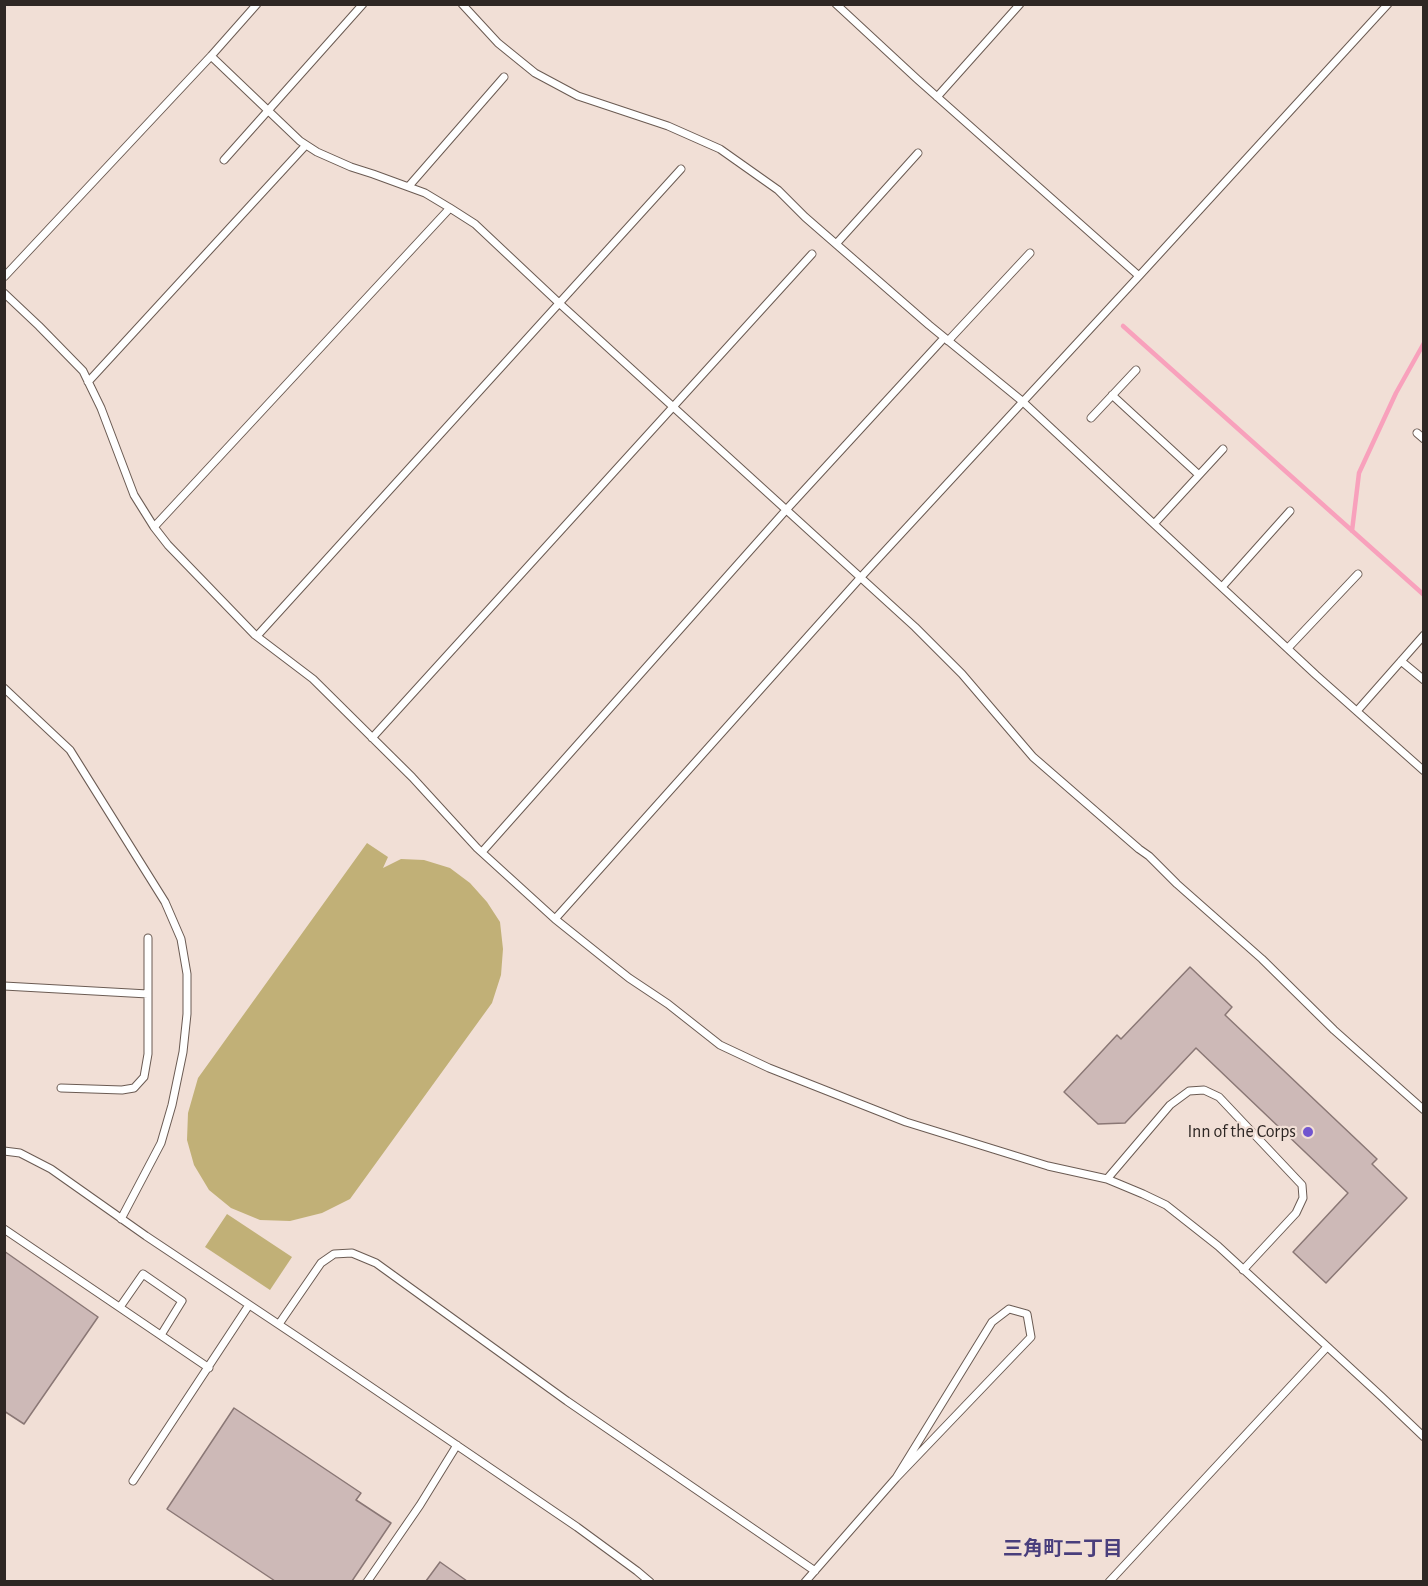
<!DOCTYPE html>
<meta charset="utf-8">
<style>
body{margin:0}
#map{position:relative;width:1428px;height:1586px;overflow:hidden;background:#f1dfd6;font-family:"Alegreya Sans",sans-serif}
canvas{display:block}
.frame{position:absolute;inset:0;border:6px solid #2e2724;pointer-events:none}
</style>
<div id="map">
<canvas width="1428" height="1586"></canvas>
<div class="frame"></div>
</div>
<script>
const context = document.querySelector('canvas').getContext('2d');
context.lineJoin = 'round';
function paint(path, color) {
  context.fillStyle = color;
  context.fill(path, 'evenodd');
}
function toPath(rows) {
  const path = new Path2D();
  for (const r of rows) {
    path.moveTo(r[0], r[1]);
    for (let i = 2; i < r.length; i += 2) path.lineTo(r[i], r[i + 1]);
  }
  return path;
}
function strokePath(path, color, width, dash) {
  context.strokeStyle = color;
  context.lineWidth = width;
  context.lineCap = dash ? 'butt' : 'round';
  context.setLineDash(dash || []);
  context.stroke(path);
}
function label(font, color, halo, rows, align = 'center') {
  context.font = font + ' "Alegreya Sans","Noto Sans JP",sans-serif';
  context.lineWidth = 4.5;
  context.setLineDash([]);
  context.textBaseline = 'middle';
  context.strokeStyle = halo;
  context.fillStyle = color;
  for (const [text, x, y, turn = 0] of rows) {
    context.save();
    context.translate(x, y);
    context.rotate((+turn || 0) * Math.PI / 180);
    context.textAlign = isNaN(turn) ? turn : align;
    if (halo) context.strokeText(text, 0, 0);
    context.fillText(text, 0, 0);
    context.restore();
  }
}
paint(toPath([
 [367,843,388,857,383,868,401,859,424,860,450,868,470,883,487,902,500,922,503,949,501,975,492,1003,350,1199,322,1213,290,1221,260,1220,231,1208,209,1190,194,1165,187,1140,188,1113,198,1078],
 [227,1214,292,1257,270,1290,205,1247]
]), '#c1b077');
strokePath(toPath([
 [1123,326,1424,595],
 [1352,531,1359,473,1396,393,1424,343]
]), '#f8a1bc', 4.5);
const building = toPath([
 [1190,967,1232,1007,1225,1015,1377,1159,1372,1164,1407,1198,1326,1283,1293,1252,1348,1193,1196,1048,1125,1123,1098,1124,1064,1092,1117,1035,1121,1039,1190,967],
 [4,1251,98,1317,24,1424,4,1411,4,1251],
 [234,1408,361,1493,356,1500,391,1523,352,1581,275,1581,167,1509,234,1408],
 [440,1562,467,1581,426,1581,440,1562]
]);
paint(building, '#cdb9b7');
strokePath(building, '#8a7775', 1.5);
const service = toPath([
 [462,4,498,43,535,73,578,96,668,126,720,149,778,190,805,217,929,325,1022,401,1316,675,1424,771],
 [211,56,300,141,317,152,351,167,373,174,425,193,450,208,475,224,559,303,915,627,962,674,1033,757,1139,849,1149,856,1177,884,1262,959,1334,1030,1424,1110],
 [937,97,1020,4],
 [224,160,363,4],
 [409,186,504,77],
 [836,244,918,153],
 [1139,276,1388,4],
 [4,277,211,56,257,4],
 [4,293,39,326,83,371,101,408,134,495,154,527,168,545,255,635,313,679,412,777,477,848,555,919,605,959,629,978,668,1004,720,1045,769,1068,906,1122,1048,1166,1107,1179,1143,1194,1166,1205,1218,1246,1382,1397,1424,1437],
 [948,341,1030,253],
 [88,382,306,145],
 [1112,395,1199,475],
 [1091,418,1136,370],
 [1417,433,1424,439],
 [1154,524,1223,449],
 [154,527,450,208],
 [1222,587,1290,511],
 [257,636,681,169],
 [1288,648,1358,574],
 [1401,661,1424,680],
 [4,688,70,750,165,902,181,939,187,974,187,1014,183,1052,172,1105,161,1143,121,1219],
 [1357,711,1424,635],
 [372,738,812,254],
 [482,852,786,510,944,338],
 [555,919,861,577,1139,276,917,79,836,4],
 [4,986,148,994],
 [61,1088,122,1090,134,1088,144,1077,148,1054,148,938],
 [4,1151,20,1153,51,1169,146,1236,302,1340,577,1527,637,1571,650,1582],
 [1107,1179,1170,1105,1189,1091,1204,1090,1219,1097,1302,1185,1303,1198,1296,1213,1243,1270],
 [4,1229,209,1368],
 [120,1307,143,1274,182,1301,161,1335],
 [279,1324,321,1263,334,1254,352,1253,376,1263,567,1401,815,1571],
 [133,1481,249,1305],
 [367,1582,420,1505,457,1445],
 [805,1582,896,1478,1031,1337,1027,1314,1009,1309,992,1322,896,1478],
 [1109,1582,1327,1347]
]);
strokePath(service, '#6b5b53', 9);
strokePath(service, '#fff', 7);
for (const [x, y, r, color] of [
 [1308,1132,6,"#7155cf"]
]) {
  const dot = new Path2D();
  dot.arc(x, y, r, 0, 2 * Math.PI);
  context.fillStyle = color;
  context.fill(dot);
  strokePath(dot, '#f1dfd6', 2);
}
label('18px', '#2e2724', '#f1dfd6', [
 ["Inn of the Corps",1296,1132]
], 'right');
label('bold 20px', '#493e7c', '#f1dfd6', [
 ["三角町二丁目",1063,1549]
]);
</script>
